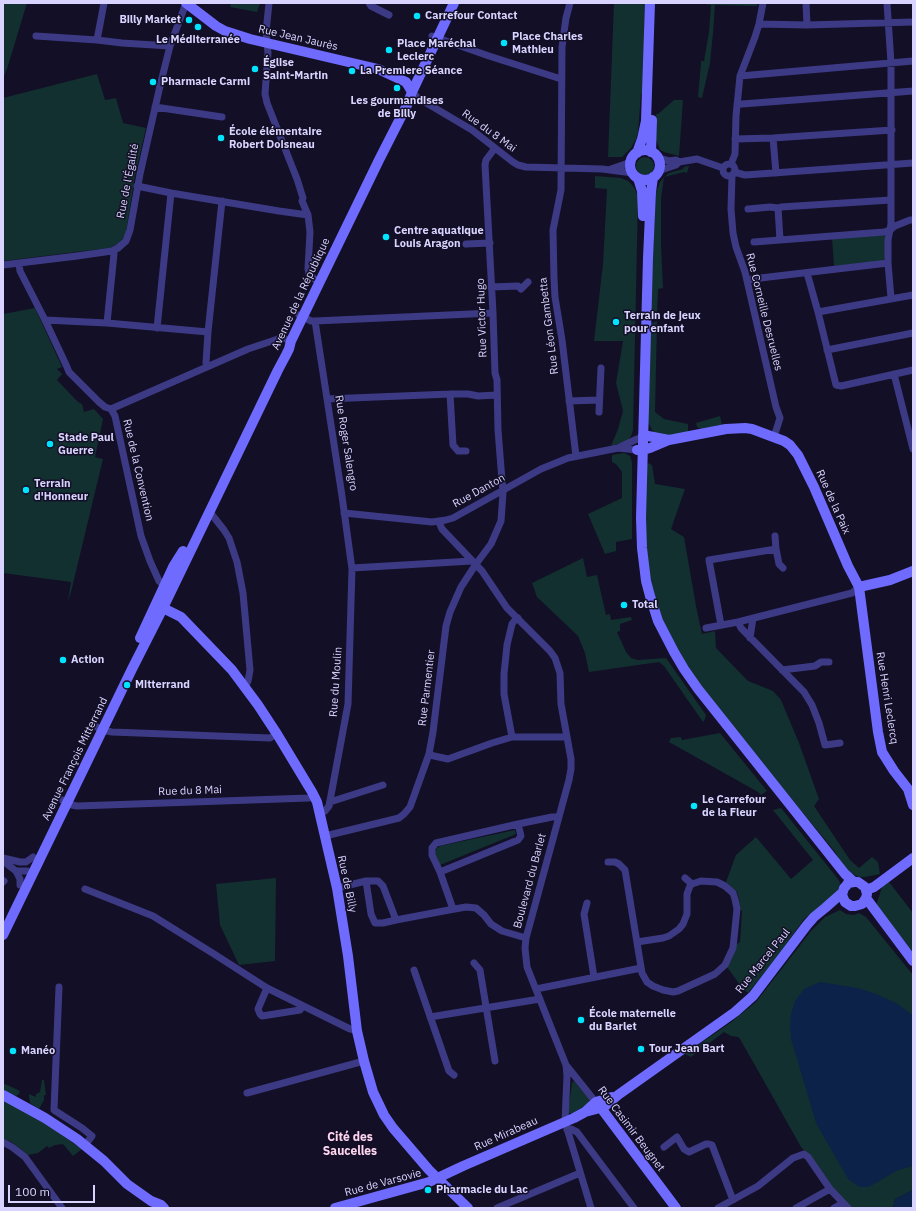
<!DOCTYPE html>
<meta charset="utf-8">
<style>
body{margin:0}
#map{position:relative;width:916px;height:1211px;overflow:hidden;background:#130f26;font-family:"IBM Plex Sans",sans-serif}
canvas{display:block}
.frame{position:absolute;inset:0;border:4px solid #d9d4ff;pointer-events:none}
.scale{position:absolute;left:8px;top:1185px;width:87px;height:18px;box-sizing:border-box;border:2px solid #d9d4ff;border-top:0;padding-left:5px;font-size:12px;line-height:14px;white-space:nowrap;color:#d9d4ff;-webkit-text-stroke:3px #130f26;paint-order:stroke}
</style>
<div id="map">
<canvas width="916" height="1211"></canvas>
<div class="frame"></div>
<div class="scale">100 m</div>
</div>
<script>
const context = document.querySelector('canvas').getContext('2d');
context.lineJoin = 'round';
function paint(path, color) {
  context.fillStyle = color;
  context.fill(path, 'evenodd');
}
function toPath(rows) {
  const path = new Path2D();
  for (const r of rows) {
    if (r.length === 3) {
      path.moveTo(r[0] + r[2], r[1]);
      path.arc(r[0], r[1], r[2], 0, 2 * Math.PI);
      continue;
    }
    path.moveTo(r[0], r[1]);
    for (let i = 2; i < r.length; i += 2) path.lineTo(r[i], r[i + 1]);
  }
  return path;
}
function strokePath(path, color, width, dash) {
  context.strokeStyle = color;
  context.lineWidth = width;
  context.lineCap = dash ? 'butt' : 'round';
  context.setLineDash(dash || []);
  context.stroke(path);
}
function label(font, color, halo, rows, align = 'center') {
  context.font = font + ' "IBM Plex Sans",sans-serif';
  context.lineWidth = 3;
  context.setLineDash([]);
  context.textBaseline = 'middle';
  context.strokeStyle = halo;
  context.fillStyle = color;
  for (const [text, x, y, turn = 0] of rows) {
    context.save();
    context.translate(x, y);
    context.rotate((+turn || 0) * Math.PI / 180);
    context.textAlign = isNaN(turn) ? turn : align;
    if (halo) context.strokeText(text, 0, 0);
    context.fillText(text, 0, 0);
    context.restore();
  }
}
paint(toPath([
 [3,3,27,3,7,69,3,78],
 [231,3,260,3,257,12,230,7],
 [614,3,645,3,643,92,641,94,638,132,636,139,631,148,622,157,608,157],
 [698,3,758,3,757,6,715,5,713,33,710,63,702,98,698,97,701,62,701,61,704,61,709,32,711,5],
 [97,74,105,100,116,98,123,123,146,128,134,181,126,233,124,237,118,244,109,248,3,261,3,98],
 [674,100,683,100,679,156,664,152,660,150,658,145,656,139,657,122,656,114,658,114],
 [645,166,9],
 [689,166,687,173,684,172,664,177,661,199,661,244,663,288,658,289,657,313,650,310,656,193,660,182,664,177,669,173,683,169,684,167],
 [595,176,621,178,628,181,632,185,635,189,638,197,633,430,631,436,628,441,611,446,618,429,623,411,616,383,623,341,594,341,603,264,607,189,595,188],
 [884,235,885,237,885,258,882,261,834,266,832,238],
 [35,308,62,367,57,369,62,374,57,380,78,402,82,404,84,412,94,409,103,419,95,457,103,459,71,592,68,601,71,582,3,573,3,314],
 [657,321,655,412,664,419,688,424,688,432,669,437,655,433,652,430,647,420,649,324],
 [720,416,722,425,701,429,697,427,696,423],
 [624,453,630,456,632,462,632,539,616,542,616,551,605,554,588,514,622,498,622,472,616,464,612,462,612,455],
 [648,463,652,465,655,484,685,489,671,529,684,537,696,606,702,634,715,631,716,648,748,681,773,691,781,700,799,743,819,799,814,806,850,860,859,868,872,857,878,862,880,874,865,877,859,877,851,873,841,864,836,853,692,678,657,612,644,548,646,467],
 [583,558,587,577,597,575,606,615,610,614,611,620,631,617,632,620,620,624,620,631,617,632,626,652,631,658,638,660,666,658,706,715,705,719,703,722,664,666,659,662,589,672,585,653,578,636,537,597,532,583],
 [720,733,767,791,761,795,758,792,669,742,671,738,681,737,682,740],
 [781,808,838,879,840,883,839,888,837,892,822,906,805,918,772,963,748,993,743,989,727,967,733,956,737,944,740,942,742,911,740,909,739,898,737,892,726,882,736,855,756,837,791,879,813,860,773,810],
 [515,830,516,834,440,865,435,853,436,849,440,846],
 [276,878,275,961,239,965,220,925,216,884],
 [889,882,913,913,913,931,912,933,913,934,913,953,876,906,882,887],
 [840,910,846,914,854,915,859,913,866,917,913,975,913,1190,895,1199,893,1208,851,1208,828,1183,808,1154,801,1147,765,1083,740,1039,738,1037,731,1036,724,1032,691,1057,685,1054,730,1023,756,1002,811,931,825,917],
 [42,1080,44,1080,46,1095,44,1095,44,1100,39,1109,30,1103,29,1097,29,1094,36,1097,36,1094,40,1092],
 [574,1081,589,1099,589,1103,571,1114,568,1112,572,1083],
 [3,1083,20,1091,19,1094,16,1096,3,1090],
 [3,1099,40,1120,82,1149,73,1156,63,1144,55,1145,49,1148,47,1146,38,1153,28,1155,13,1143,3,1138]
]), '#12302f');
paint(toPath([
 [820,982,858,988,876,994,896,1003,910,1013,913,1017,913,1166,896,1171,869,1187,859,1187,848,1179,816,1123,791,1039,790,1024,791,1013,795,1001,804,989],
 [913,1190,913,1208,893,1208,895,1199]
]), '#0c2248');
strokePath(toPath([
 [104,3,97,40,122,43,170,46],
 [269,3,266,32,268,53,265,94,267,103,297,179,303,198,302,201,308,215,310,232,308,269,309,274,319,283],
 [369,3,371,6,389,15],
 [570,3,566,18,562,47,561,190,553,230,554,279,555,297,562,340,576,456],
 [806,3,807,25],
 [887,3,891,63,891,224,888,240,888,263,891,298],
 [759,24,807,25,913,22],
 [36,36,97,40],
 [432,36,489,56,558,78,562,78],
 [740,76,913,61],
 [412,92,418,98,472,130,513,162,518,165,526,167,602,169,633,173],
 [737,104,742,104,913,91],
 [155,107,222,117],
 [773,138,776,173],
 [735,139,773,138,892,130],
 [658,158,669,161,676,160,679,162],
 [731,164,735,154,736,116,740,76,755,37,759,24,763,3],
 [729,170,6],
 [611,169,631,162],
 [658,171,676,165,679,162,697,159,723,168],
 [734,172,745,175,913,163],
 [732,175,731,209,733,233,736,247,745,272,776,407,780,418,774,437],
 [137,186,171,193,279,211,308,215],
 [778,208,780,240],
 [748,209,770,207,778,208,781,207,891,200],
 [754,242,884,232,890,230,895,226,910,220,913,220],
 [466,244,490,243],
 [19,263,20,271,45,320,67,367,69,372,99,402,105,407,111,409,115,416,141,536,150,561,159,581,165,586],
 [3,265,77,256,112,251,118,248,126,241,130,230,140,174,160,86,170,46,186,3],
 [807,273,818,312,836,385,841,386,913,370],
 [747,281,752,279,888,263],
 [491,287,518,286,521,289,528,282],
 [818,312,913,295],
 [299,315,311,321,315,321,493,313],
 [45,320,107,323,208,332],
 [315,321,342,496,352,569,348,704,329,806,325,811,320,814],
 [107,323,114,254,112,251],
 [157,328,171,193],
 [827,350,913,333],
 [207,367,206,363,208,332,222,201],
 [894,374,913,449],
 [450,394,453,445,458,451,466,451],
 [327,399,450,394,468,394,478,396,497,395],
 [569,401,599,400],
 [111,409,248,349,278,339,283,338,291,341],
 [599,412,601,368],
 [618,448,637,450],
 [209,511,224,530,229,538,237,562,243,593,250,670,248,681,245,687],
 [344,513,432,522,446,520,453,518,498,493,541,469,568,458,618,448,637,439],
 [439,522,442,529,482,571,507,608,550,651,555,658,560,673,561,704,571,759,571,769,569,780,526,938,525,948,527,967,566,1065,567,1076,565,1122,591,1208],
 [775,536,776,549],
 [352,568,472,561],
 [738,622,741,628,804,692,812,705,819,723,825,745,840,743],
 [721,625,709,560,776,549,779,564,783,568],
 [706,628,738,622,852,593,859,587],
 [750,638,753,618],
 [782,670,815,666,821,662,829,662],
 [97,727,102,730,112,732,270,738,277,734],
 [512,737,504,694,504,674,507,645,512,624,515,620,518,618],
 [429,754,434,756,448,759,492,743,512,737,567,737],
 [62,800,72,805,77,806,309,798,314,795],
 [330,801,333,801,383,785],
 [518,824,552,817,559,817],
 [325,836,399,818,404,814,410,807,429,754,433,732,446,626,450,612,461,587,476,564,491,544,501,521,503,493,498,430,497,380,495,373,493,313,485,165,486,160,495,148],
 [3,858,20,862,26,862,33,857],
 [3,861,16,871,20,879,20,885],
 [608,862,615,862,619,864,625,870,642,973,647,982,653,986,663,990,673,992,678,991,715,974,725,965,733,948,737,909,735,899,733,893,725,886,717,882,701,881,692,884],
 [16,871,27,871],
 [440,872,432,855,432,848,436,843,518,824,521,836,518,840,440,872,453,909],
 [685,878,692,884],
 [3,882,4,881],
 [337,888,366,881,378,881,383,886,396,920,383,923,375,923,371,914,366,881],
 [85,889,153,916,214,954,267,988,350,1029,357,1031],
 [587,903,584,914,594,977],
 [396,920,449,910,466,907,476,908,484,915,491,924,502,931,526,938],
 [637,942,663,938,669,936,679,929,683,924,687,914,687,894,690,886,692,884],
 [474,963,480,970,495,1061],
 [414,970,449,1071,454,1075],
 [59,987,54,1110,82,1128,92,1136,85,1145],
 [267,988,258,1009,260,1014,262,1016,300,1010,302,1007],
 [536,989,641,968],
 [430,1017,540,999],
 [566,1065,598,1105],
 [247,1093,364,1061],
 [567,1130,571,1129,577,1132,634,1208],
 [3,1142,12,1147,25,1157,62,1208],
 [664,1147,677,1137,684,1149,689,1152,706,1144,709,1144,712,1145,733,1200],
 [497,1208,580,1173],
 [718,1208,758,1186,793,1158,804,1154,808,1157,830,1189,848,1208],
 [796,1208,830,1189],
 [834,1208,843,1203]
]), '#3d3a85', 7);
strokePath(toPath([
 [186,3,216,26,225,31,250,39,378,69,406,82,412,92],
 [645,165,15],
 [651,152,652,120],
 [637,153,642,139,646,121,650,3],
 [653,177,651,192,648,258,641,518,642,548,646,581,650,596,658,621,674,652,684,669,698,689,845,874,854,882,858,882,865,887,867,894,866,898,862,904,855,906,851,906,845,902,842,895,844,888,846,886,848,883,854,882],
 [638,178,642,191,643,216],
 [643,435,669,440],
 [637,450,643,450,650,448,669,440,726,429,745,428,752,429,784,441,790,445,798,455,814,487,848,566,859,587,878,732,882,752,894,771,908,789,913,805],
 [859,587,890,580,913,571],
 [163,608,181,617,232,670,258,705,277,734,312,792,317,802,337,888,348,956,357,1031,364,1061,373,1092,384,1115,393,1128,429,1170,468,1208],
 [140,638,173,567,183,551],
 [866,890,874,887,913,858],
 [866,898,913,961],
 [3,935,132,669,163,608,278,370,286,355,289,349,291,341,379,160,407,105,412,92,454,3],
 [3,1095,45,1118,77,1139,104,1161,127,1184,151,1201,161,1205,164,1208],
 [601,1108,676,1208],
 [585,1112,604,1107,618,1095,735,1012,753,996,807,925,814,917,825,908,842,893],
 [335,1208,429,1182,463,1166,574,1118,585,1112,596,1102,612,1097]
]), '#6f6bff', 10);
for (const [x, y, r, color] of [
 [417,16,4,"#00e5ff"],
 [189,20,4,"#00e5ff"],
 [198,27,4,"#00e5ff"],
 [504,43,4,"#00e5ff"],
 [389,50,4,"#00e5ff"],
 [255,69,4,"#00e5ff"],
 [352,71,4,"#00e5ff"],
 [153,82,4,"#00e5ff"],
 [397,88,4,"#00e5ff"],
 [221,138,4,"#00e5ff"],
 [386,237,4,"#00e5ff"],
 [616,322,4,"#00e5ff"],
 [50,444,4,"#00e5ff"],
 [26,490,4,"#00e5ff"],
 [624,605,4,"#00e5ff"],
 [63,660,4,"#00e5ff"],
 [127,685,4,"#00e5ff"],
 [694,806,4,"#00e5ff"],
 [581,1020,4,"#00e5ff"],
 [641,1049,4,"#00e5ff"],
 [13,1051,4,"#00e5ff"],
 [428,1190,4,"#00e5ff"]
]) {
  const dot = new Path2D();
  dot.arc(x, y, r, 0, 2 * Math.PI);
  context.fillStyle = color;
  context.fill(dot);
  strokePath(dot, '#130f26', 1.5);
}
label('bold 11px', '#d9d4ff', '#130f26', [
 ["Carrefour Contact",425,16],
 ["Billy Market",181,20,"right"],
 ["Place Charles",512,37],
 ["Mathieu",512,50],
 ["Le Méditerranée",198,40,"center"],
 ["Place Maréchal",397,44],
 ["Leclerc",397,57],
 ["Église",263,63],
 ["Saint-Martin",263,76],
 ["La Premiere Séance",360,71],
 ["Pharmacie Carmi",161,82],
 ["Les gourmandises",397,101,"center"],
 ["de Billy",397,114,"center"],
 ["École élémentaire",229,132],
 ["Robert Doisneau",229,145],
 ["Centre aquatique",394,231],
 ["Louis Aragon",394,244],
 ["Terrain de jeux",624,316],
 ["pour enfant",624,329],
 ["Stade Paul",58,438],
 ["Guerre",58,451],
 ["Terrain",34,484],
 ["d'Honneur",34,497],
 ["Total",632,605],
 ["Action",71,660],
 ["Mitterrand",135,685],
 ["Le Carrefour",702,800],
 ["de la Fleur",702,813],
 ["École maternelle",589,1014],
 ["du Barlet",589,1027],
 ["Tour Jean Bart",649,1049],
 ["Manéo",21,1051],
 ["Pharmacie du Lac",436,1190]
], 'left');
label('11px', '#d9d4ff', '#130f26', [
 ["Rue Jean Jaurès",298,38,13],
 ["Rue du 8 Mai",489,131,36],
 ["Rue de l'Égalité",128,181,-79],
 ["Avenue de la République",301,294,-65],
 ["Rue Corneille Desruelles",764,312,76],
 ["Rue Victor Hugo",482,318,-92],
 ["Rue Léon Gambetta",549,326,-97],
 ["Rue Roger Salengro",346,443,81],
 ["Rue de la Convention",138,470,77],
 ["Rue Danton",479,491,-29],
 ["Rue de la Paix",833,502,66],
 ["Rue du Moulin",336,682,-86],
 ["Rue Parmentier",427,688,-83],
 ["Rue Henri Leclercq",887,698,81],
 ["Avenue François Mitterrand",75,759,-64],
 ["Rue du 8 Mai",190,791,-2],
 ["Boulevard du Barlet",530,881,-75],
 ["Rue de Billy",347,884,78],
 ["Rue Marcel Paul",763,961,-51],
 ["Rue Casimir Beugnet",631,1129,53],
 ["Rue Mirabeau",506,1134,-24],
 ["Rue de Varsovie",383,1183,-15]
]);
label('bold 12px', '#ffd6f0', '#130f26', [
 ["Cité des",350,1138],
 ["Saucelles",350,1152]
]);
</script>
